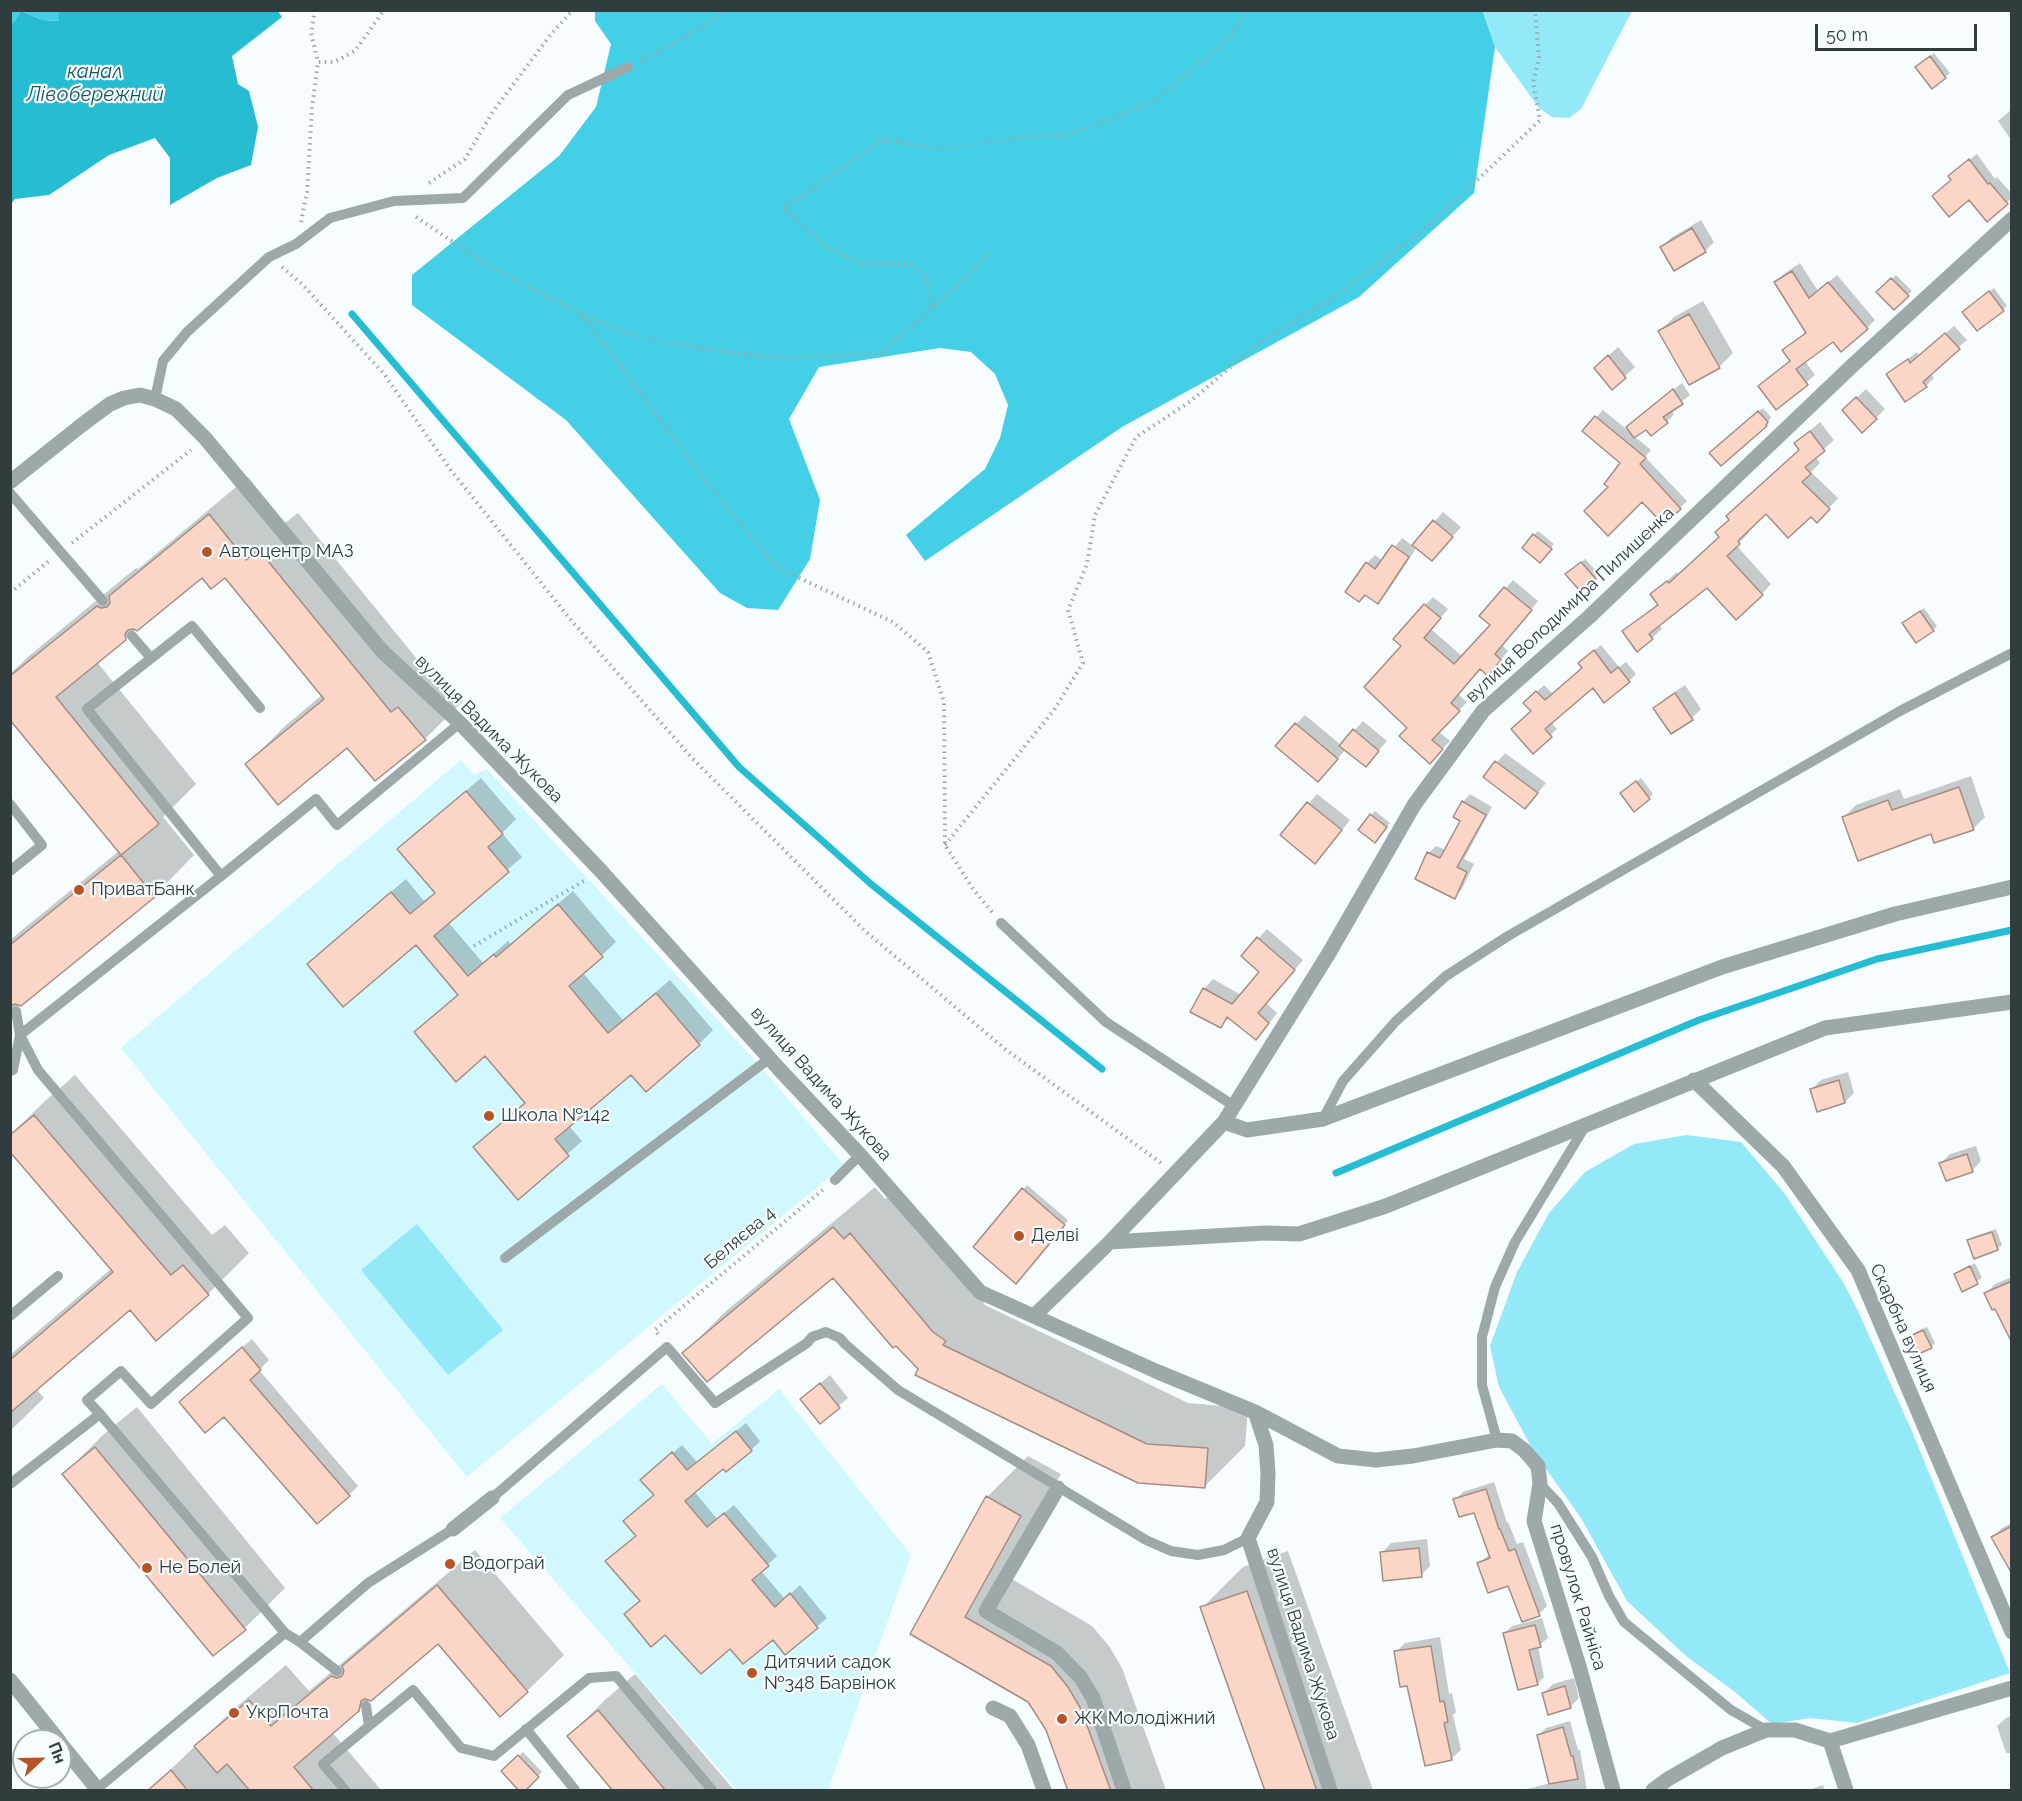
<!DOCTYPE html>
<meta charset="utf-8">
<style>
body{margin:0}
#map{position:relative;width:2022px;height:1801px;overflow:hidden;background:#f7fdfe;font-family:Raleway,sans-serif}
canvas{display:block}
.frame{position:absolute;inset:0;border:12px solid #313c3e;pointer-events:none}
.north{position:absolute;left:12px;top:1729px;width:60px;height:60px;box-sizing:border-box;background:#f7fdfe;border:2px solid #a8b0b1;border-radius:50%;rotate:68deg;font-size:16px;font-weight:700;line-height:24px;text-align:center;color:#313c3e}
.north::after{content:'';display:block;margin:auto;width:21px;height:27px;background:#b85326;clip-path:polygon(50% 0,100% 100%,50% 72%,0 100%)}
.scale{position:absolute;left:1815px;top:24px;width:162px;height:27px;box-sizing:border-box;border:3px solid #313c3e;border-top:0;padding-left:8px;font-size:18px;line-height:21px;white-space:nowrap;color:#313c3e;-webkit-text-stroke:4px #f7fdfe;paint-order:stroke}
</style>
<div id="map">
<canvas width="2022" height="1801"></canvas>
<div class="frame"></div>
<div class="north">Пн</div>
<div class="scale">50 m</div>
</div>
<script>
const context = document.querySelector('canvas').getContext('2d');
context.lineJoin = 'round';
function paint(path, color) {
  context.fillStyle = color;
  context.fill(path, 'evenodd');
}
function toPath(rows) {
  const path = new Path2D();
  for (const r of rows) {
    path.moveTo(r[0], r[1]);
    for (let i = 2; i < r.length; i += 2) path.lineTo(r[i], r[i + 1]);
  }
  return path;
}
function strokePath(path, color, width, dash) {
  context.strokeStyle = color;
  context.lineWidth = width;
  context.lineCap = dash ? 'butt' : 'round';
  context.setLineDash(dash || []);
  context.stroke(path);
}
function label(font, color, halo, rows, align = 'center') {
  context.font = font + ' Raleway,sans-serif';
  context.lineWidth = 4.5;
  context.setLineDash([]);
  context.textBaseline = 'middle';
  context.strokeStyle = halo;
  context.fillStyle = color;
  for (const [text, x, y, turn = 0] of rows) {
    context.save();
    context.translate(x, y);
    context.rotate((+turn || 0) * Math.PI / 180);
    context.textAlign = isNaN(turn) ? turn : align;
    if (halo) context.strokeText(text, 0, 0);
    context.fillText(text, 0, 0);
    context.restore();
  }
}
paint(toPath([
 [461,760,474,775,487,769,760,1066,844,1165,467,1477,121,1048],
 [662,1384,712,1444,779,1389,911,1555,828,1790,737,1790,500,1518]
]), '#d1f8ff');
paint(toPath([
 [1482,11,1632,11,1581,109,1569,118,1552,117,1539,108,1495,47],
 [1687,1135,1741,1142,1785,1194,1843,1282,1858,1311,1914,1436,2010,1673,1857,1723,1810,1718,1772,1724,1735,1692,1686,1656,1627,1601,1581,1518,1534,1452,1499,1387,1490,1346,1517,1272,1549,1213,1585,1172,1634,1144],
 [417,1224,503,1330,448,1375,361,1270]
]), '#94e9f8');
paint(toPath([
 [1482,10,1495,47,1474,193,1359,297,1122,427,925,561,906,535,985,469,1000,438,1008,405,995,374,971,352,940,348,819,367,789,419,820,500,810,559,778,610,747,608,720,593,566,420,412,305,412,275,559,156,596,107,611,44,595,21,595,11],
 [10,11,59,11,60,21,43,20,21,11,14,22,11,23]
]), '#43cfe5');
paint(toPath([
 [59,10,278,11,282,17,232,56,238,84,249,91,258,127,251,165,217,178,170,205,170,158,155,138,109,155,49,195,15,199,11,204,11,23,14,22,21,11,43,20,59,21]
]), '#26bdd2');
paint(toPath([
 [1934,53,1950,73,1932,87,1921,63],
 [2012,109,2012,141,1998,121],
 [1977,154,1995,179,1997,177,2012,194,2012,198,1987,219,1952,180,1956,170],
 [1701,220,1714,242,1705,251,1662,247,1671,238],
 [1800,263,1818,291,1837,275,1875,320,1867,328,1833,340,1805,361,1815,375,1776,408,1791,360,1784,350,1806,332,1775,282,1784,274],
 [1896,275,1912,291,1894,308,1878,292],
 [1994,288,2007,306,2003,310,1968,308],
 [1703,301,1733,353,1719,367,1660,331,1674,317],
 [1954,326,1967,340,1930,373,1934,378,1926,386,1888,374,1917,352,1919,356],
 [1618,347,1635,367,1612,388,1605,359],
 [1682,383,1690,395,1671,410,1674,414,1667,422,1646,428,1634,436,1651,450,1645,457,1687,501,1664,523,1642,500,1610,487,1622,463,1584,431,1603,410,1631,433,1627,427,1635,419],
 [1866,389,1885,409,1876,418,1844,410],
 [1763,408,1771,417,1766,425,1715,449],
 [1820,422,1834,440,1815,457,1820,463,1811,472,1838,498,1817,521,1811,515,1766,512,1747,531,1749,533,1736,545,1771,584,1762,594,1707,586,1659,624,1662,629,1652,638,1624,631,1659,603,1652,594,1677,572,1679,575,1721,537,1801,449,1796,443],
 [248,477,285,523,298,513,430,675,437,670,463,701,425,739,347,746,247,764,285,726,322,695,225,576,202,576,97,662,196,784,163,817,194,855,154,896,10,1013,10,940,119,851,10,718,10,674,29,656,136,568,138,569],
 [1443,512,1461,527,1441,550,1417,547,1386,594,1377,602,1367,563,1375,555,1383,561,1402,538,1413,546],
 [1538,531,1554,544,1544,557,1534,535],
 [1585,559,1599,574,1595,578,1572,570],
 [1513,580,1538,601,1502,645,1508,651,1496,666,1481,668,1458,694,1467,702,1439,732,1450,741,1438,754,1409,728,1403,646,1425,605,1433,597,1448,609,1431,629,1463,657,1492,625,1481,616],
 [1924,608,1937,626,1933,630,1908,619],
 [1601,645,1619,667,1626,662,1636,674,1629,681,1593,686,1551,722,1557,729,1533,752,1533,711,1525,703,1544,685,1553,694,1584,667,1587,656],
 [1685,685,1701,709,1692,718,1655,708,1664,699],
 [1305,715,1341,745,1363,721,1387,741,1366,765,1346,749,1327,771,1296,724],
 [1505,753,1546,783,1534,798,1485,776],
 [1971,776,1985,817,1973,829,1931,832,1844,817,1856,805,1900,789,1904,799],
 [481,778,516,819,502,833,522,857,448,922,483,963,508,941,511,944,573,891,616,942,583,973,623,1020,670,980,713,1030,699,1044,631,1073,569,1126,582,1141,518,1198,526,1102,486,1054,416,1032,459,993,416,943,323,950,406,879,424,901,436,892,414,835],
 [1641,778,1653,794,1649,798,1626,790],
 [1317,794,1350,820,1324,853,1282,835],
 [1470,794,1492,807,1464,859,1474,864,1462,889,1455,897,1429,853,1436,846,1446,850,1462,820,1463,802],
 [1375,811,1390,823,1379,837,1371,815],
 [1267,929,1303,960,1266,1003,1277,1013,1265,1029,1256,1038,1230,1017,1220,1026,1192,1011,1204,989,1213,979,1241,995,1261,972,1243,955],
 [1848,1072,1854,1093,1845,1102,1812,1089,1821,1080],
 [75,1075,212,1235,225,1225,249,1253,208,1294,130,1308,36,1389,44,1398,10,1431,10,1355,112,1268,10,1135,45,1101],
 [1976,1146,1981,1161,1972,1171,1941,1163,1950,1154],
 [1027,1185,1068,1220,1020,1277,1023,1190],
 [875,1187,885,1199,892,1194,986,1299,983,1304,1188,1403,1248,1408,1245,1446,1204,1487,920,1369,833,1275,684,1353,725,1312],
 [1996,1229,2002,1245,1997,1249,1969,1241,1973,1237],
 [1975,1263,1982,1278,1963,1289,1956,1274],
 [2012,1277,2011,1339,1995,1307,1986,1293,1995,1284],
 [1927,1327,1935,1343,1931,1347,1907,1338,1912,1334],
 [252,1339,269,1360,259,1370,358,1486,349,1495,190,1393],
 [830,1375,848,1398,820,1422,802,1399],
 [137,1407,285,1588,245,1628,64,1474,105,1433],
 [746,1423,760,1441,751,1450,723,1467,694,1491,717,1519,734,1505,777,1556,761,1571,785,1599,800,1585,827,1618,786,1653,773,1638,730,1647,665,1633,626,1614,641,1600,607,1561,637,1535,625,1521,655,1494,652,1471,682,1445,697,1462],
 [1028,1456,1061,1474,1005,1575,1092,1626,1109,1646,1122,1668,1166,1790,1069,1790,1047,1729,1029,1701,912,1633,987,1497],
 [1494,1482,1507,1523,1508,1522,1517,1544,1523,1542,1547,1606,1539,1614,1509,1584,1479,1563,1490,1554,1475,1511,1455,1500,1463,1492],
 [2012,1523,2012,1546,1993,1537,2002,1528],
 [1427,1539,1430,1566,1421,1575,1382,1553,1391,1543],
 [475,1550,564,1655,527,1691,438,1642,332,1732,381,1790,149,1790,233,1710,286,1665,309,1691],
 [1288,1551,1373,1790,1266,1790,1202,1608,1243,1567],
 [1542,1618,1548,1638,1538,1646,1544,1677,1537,1684,1504,1634,1512,1626],
 [1440,1637,1449,1694,1452,1693,1456,1712,1453,1715,1461,1750,1451,1759,1408,1684,1396,1652,1405,1643],
 [635,1674,734,1790,615,1790,569,1736,605,1700],
 [1574,1678,1579,1698,1570,1707,1544,1693,1553,1684],
 [2012,1715,2012,1753,2006,1753,1997,1726,2006,1718],
 [1570,1721,1578,1750,1580,1750,1587,1790,1523,1790,1550,1783,1539,1735,1546,1728],
 [523,1752,542,1772,522,1790,503,1771],
 [1823,1785,1825,1790,1808,1790]
]), '#0003');
strokePath(toPath([
 [352,314,739,767,871,884,1102,1069],
 [1336,1173,1699,1020,1877,959,2012,930]
]), '#26bdd2', 7);
const building = toPath([
 [1930,56,1946,78,1932,89,1915,67,1930,56],
 [1969,159,1988,184,1990,183,2008,204,1987,222,1969,200,1949,217,1932,196,1951,180,1948,176,1969,159],
 [1692,228,1706,252,1674,271,1660,247,1692,228],
 [1792,271,1809,298,1828,282,1868,329,1841,352,1833,342,1796,369,1808,385,1776,410,1758,386,1790,361,1782,350,1806,333,1774,282,1792,271],
 [1891,278,1909,296,1894,310,1876,292,1891,278],
 [1989,291,2004,311,1977,331,1962,312,1989,291],
 [1689,314,1720,368,1689,385,1658,331,1689,314],
 [1945,333,1960,349,1923,382,1927,387,1905,402,1886,374,1908,359,1910,363,1945,333],
 [1608,355,1626,378,1612,390,1594,368,1608,355],
 [1673,389,1683,404,1663,417,1668,423,1651,436,1646,430,1634,438,1626,427,1673,389],
 [1856,397,1877,419,1862,433,1842,410,1856,397],
 [1758,411,1768,422,1766,425,1767,426,1721,466,1709,453,1758,411],
 [1595,416,1646,458,1640,464,1681,509,1664,525,1642,502,1608,536,1584,511,1608,487,1604,484,1620,463,1582,431,1595,416],
 [1810,431,1825,451,1805,467,1811,474,1802,482,1830,509,1817,523,1811,517,1788,538,1766,514,1738,541,1740,544,1727,556,1763,595,1736,620,1707,588,1649,634,1653,639,1637,652,1622,631,1658,605,1650,594,1667,581,1669,583,1719,537,1715,532,1729,520,1726,516,1799,450,1794,443,1810,431],
 [209,514,246,560,259,550,391,712,398,707,426,740,375,781,347,748,278,805,245,764,324,699,225,578,211,589,202,578,137,631,134,629,128,630,125,634,126,640,56,697,159,824,121,855,10,720,10,676,97,606,101,608,107,607,110,603,109,596,209,514],
 [1433,520,1453,537,1432,561,1412,545,1433,520],
 [1533,534,1552,549,1540,563,1522,548,1533,534],
 [1392,545,1409,557,1378,604,1365,595,1359,602,1345,592,1366,562,1375,569,1392,545],
 [1581,562,1596,579,1581,592,1565,574,1581,562],
 [1504,587,1532,610,1495,654,1501,660,1488,676,1480,669,1451,703,1460,711,1432,740,1443,749,1430,764,1399,736,1407,728,1364,687,1401,646,1393,639,1424,604,1441,618,1424,638,1454,664,1490,625,1479,616,1504,587],
 [1920,611,1934,631,1916,643,1902,623,1920,611],
 [1594,650,1611,673,1618,667,1630,682,1604,703,1593,688,1545,729,1552,737,1533,754,1511,729,1531,711,1523,703,1536,691,1545,700,1582,668,1578,663,1594,650],
 [1675,693,1693,720,1671,734,1653,708,1675,693],
 [1295,723,1338,759,1318,782,1275,746,1295,723],
 [1353,729,1379,751,1366,767,1339,746,1353,729],
 [1495,761,1538,793,1525,809,1483,777,1495,761],
 [1636,781,1650,799,1634,812,1620,793,1636,781],
 [1959,787,1974,830,1934,843,1931,834,1858,861,1842,817,1888,800,1892,810,1959,787],
 [466,791,503,834,488,847,509,872,434,936,468,976,494,954,496,957,558,904,603,957,569,986,608,1033,656,993,700,1045,646,1092,631,1075,555,1139,569,1156,518,1200,473,1147,525,1103,485,1056,456,1082,414,1032,458,995,416,945,343,1007,307,964,391,892,410,914,435,893,397,849,466,791],
 [1462,801,1486,815,1457,867,1467,872,1455,899,1415,879,1427,852,1440,858,1460,821,1453,817,1462,801],
 [1307,802,1342,830,1315,864,1280,835,1307,802],
 [1370,814,1387,827,1375,843,1358,830,1370,814],
 [121,855,155,897,21,1006,15,1004,10,1006,10,945,121,855],
 [1257,937,1295,970,1258,1013,1269,1023,1256,1040,1227,1017,1221,1028,1190,1012,1203,988,1232,1004,1259,972,1241,956,1257,937],
 [1839,1080,1845,1103,1817,1112,1810,1089,1839,1080],
 [34,1115,171,1275,183,1265,209,1295,156,1341,130,1310,10,1413,10,1360,113,1272,10,1152,10,1135,34,1115],
 [1967,1154,1973,1172,1946,1181,1939,1163,1967,1154],
 [1022,1188,1065,1225,1016,1284,973,1247,1022,1188],
 [833,1227,844,1239,850,1233,933,1332,946,1341,943,1345,1147,1444,1208,1448,1205,1488,1138,1483,915,1375,918,1369,896,1346,893,1348,833,1278,707,1382,682,1353,833,1227],
 [1992,1232,1998,1250,1974,1259,1967,1240,1992,1232],
 [1970,1266,1978,1284,1962,1292,1954,1274,1970,1266],
 [2012,1281,2012,1343,1995,1309,1992,1310,1984,1293,2012,1281],
 [1923,1330,1932,1348,1914,1356,1906,1338,1923,1330],
 [242,1347,261,1370,250,1380,350,1496,317,1524,224,1417,205,1433,179,1402,242,1347],
 [820,1383,840,1408,820,1424,800,1399,820,1383],
 [736,1431,752,1451,726,1472,723,1469,685,1501,707,1527,724,1513,769,1566,752,1580,775,1607,790,1593,818,1628,785,1655,773,1640,743,1664,730,1649,701,1674,665,1635,651,1647,624,1614,640,1601,605,1561,636,1536,623,1521,654,1495,640,1480,672,1452,687,1470,736,1431],
 [95,1447,246,1630,213,1656,62,1474,95,1447],
 [1486,1489,1499,1529,1500,1529,1509,1551,1515,1549,1540,1616,1522,1622,1508,1586,1488,1593,1477,1563,1490,1558,1474,1513,1459,1517,1453,1499,1486,1489],
 [986,1496,1021,1516,965,1617,1051,1666,1068,1687,1081,1709,1111,1791,1068,1791,1046,1730,1028,1702,910,1634,986,1496],
 [2012,1526,2012,1574,1991,1537,2012,1526],
 [1419,1548,1422,1577,1383,1581,1380,1552,1419,1548],
 [437,1585,528,1692,500,1717,438,1644,371,1701,365,1699,361,1701,359,1711,294,1767,314,1791,250,1791,227,1764,217,1773,194,1746,249,1700,271,1726,331,1676,337,1678,342,1676,344,1671,342,1666,437,1585],
 [1247,1591,1317,1791,1265,1791,1200,1607,1247,1591],
 [1535,1625,1541,1647,1529,1650,1538,1685,1518,1690,1503,1633,1535,1625],
 [1431,1646,1440,1702,1444,1701,1448,1722,1444,1723,1452,1760,1425,1766,1407,1686,1400,1687,1394,1651,1431,1646],
 [1565,1686,1571,1708,1548,1715,1542,1693,1565,1686],
 [598,1710,666,1791,613,1791,567,1736,598,1710],
 [1563,1727,1571,1756,1573,1756,1578,1779,1549,1784,1537,1735,1563,1727],
 [518,1755,539,1777,525,1791,519,1791,501,1771,518,1755],
 [171,1770,188,1791,147,1791,171,1770]
]);
paint(building, '#fbd5c6');
strokePath(building, '#a48d84', 1.5);
strokePath(toPath([
 [315,10,311,33,318,62,334,62,355,51,384,10],
 [640,61,709,23,726,10],
 [429,183,465,159,492,113,551,34,573,10],
 [416,217,492,268,583,315,635,336,716,351,779,358,881,353,976,268,991,251],
 [301,222,307,192,312,108,318,62],
 [282,267,303,285,384,374,450,469,570,619,692,758,865,931,1005,1049,1161,1163],
 [932,305,926,278,912,264,862,264,824,246,783,207,815,187,883,139,935,149,1031,137,1066,135,1123,115,1160,97,1231,37,1246,10],
 [583,316,711,488,776,567,893,622,928,652,944,702,945,845,973,889,992,912],
 [72,543,191,450],
 [10,593,49,561],
 [945,845,1054,710,1083,663,1068,610,1087,564,1095,515,1136,437,1191,401,1257,344,1334,297,1419,233,1488,170,1540,120,1533,83,1539,58,1535,10],
 [474,946,587,879],
 [658,1334,655,1330,825,1188]
]), '#9ea7a8', 4, [1.5, 4.5]);
strokePath(toPath([
 [155,399,163,361,187,332,269,257,296,244,330,218,394,201,463,198,568,95,628,67],
 [10,493,103,601],
 [132,636,151,658],
 [10,804,42,845,10,871],
 [221,876,316,799,337,825,460,723],
 [1001,923,1106,1022,1234,1106],
 [16,1011,20,1035,38,1070,248,1318,151,1404,121,1371,87,1400,100,1414],
 [10,1071,13,1070,20,1035,221,876,87,709,192,626,260,708],
 [1323,1119,1343,1081,1396,1021,1446,976,1508,936,1900,711,2012,653],
 [835,1180,860,1155],
 [505,1258,770,1058],
 [10,1316,58,1276],
 [1497,1440,1482,1385,1482,1337,1495,1287,1515,1242,1586,1125],
 [10,1484,100,1414,285,1633],
 [1540,1484,1558,1503,1592,1557,1609,1596,1624,1622,1731,1710,1766,1730],
 [492,1498,667,1347,715,1403,807,1343,812,1337,826,1332,840,1338,845,1344,898,1390,1146,1540,1171,1551,1198,1555,1224,1550,1248,1538],
 [300,1642,337,1671],
 [366,1706,369,1726,413,1690,461,1748,494,1756,589,1678,616,1676,712,1790],
 [526,1729,575,1790],
 [97,1789,285,1633,300,1642,368,1583,453,1529],
 [345,1790,323,1764,369,1726]
]), '#9ca8aa', 10);
strokePath(toPath([
 [10,482,83,424,110,404,124,398,140,395,155,399,176,409,205,438,382,651,460,723,601,871,780,1070,860,1155,980,1292,1158,1372,1255,1412,1266,1445,1268,1473,1267,1502,1248,1538,1330,1790],
 [1694,1080,1783,1166,1858,1270,2012,1632],
 [1224,1122,1247,1130,1323,1119,1722,967,1895,914,2012,887],
 [1110,1242,1265,1233,1299,1234,1386,1206,1825,1028,2012,1002],
 [1035,1315,1110,1242,1224,1122,1329,953,1414,805,1483,711,1589,617,1853,365,2012,219],
 [1255,1412,1338,1456,1376,1460,1413,1456,1497,1440,1512,1441,1524,1450,1538,1466,1540,1484,1534,1521,1579,1666,1613,1790],
 [1058,1488,986,1611,1057,1653,1081,1678,1093,1698,1124,1790],
 [453,1529,492,1498],
 [10,1680,59,1741],
 [993,1708,1010,1716,1028,1745,1044,1790],
 [1830,1741,1846,1790],
 [60,1743,98,1790],
 [1653,1790,1668,1779,1722,1748,1766,1730,1795,1730,1830,1741,2012,1688]
]), '#9ca8aa', 15);
for (const [x, y, r, color] of [
 [207,552,6,"#b85326"],
 [79,890,6,"#b85326"],
 [489,1116,6,"#b85326"],
 [1019,1236,6,"#b85326"],
 [450,1564,6,"#b85326"],
 [147,1568,6,"#b85326"],
 [752,1673,6,"#b85326"],
 [234,1713,6,"#b85326"],
 [1062,1719,6,"#b85326"]
]) {
  const dot = new Path2D();
  dot.arc(x, y, r, 0, 2 * Math.PI);
  context.fillStyle = color;
  context.fill(dot);
  strokePath(dot, '#f7fdfe', 2);
}
label('18px', '#313c3e', '#f7fdfe', [
 ["Автоцентр МАЗ",219,552],
 ["ПриватБанк",91,890],
 ["Школа №142",501,1116],
 ["Делві",1031,1236],
 ["Водограй",462,1564],
 ["Не Болей",159,1568],
 ["Дитячий садок",764,1663],
 ["№348 Барвінок",764,1684],
 ["УкрПочта",246,1713],
 ["ЖК Молодіжний",1074,1719]
], 'left');
label('18px', '#313c3e', '#f7fdfe', [
 ["вулиця Володимира Пилишенка",1570,605,-43],
 ["вулиця Вадима Жукова",489,729,45],
 ["вулиця Вадима Жукова",821,1084,48],
 ["Беляєва 4",740,1238,-40],
 ["Скарбна вулиця",1903,1328,66],
 ["провулок Райніса",1578,1597,73],
 ["вулиця Вадима Жукова",1303,1644,72]
]);
label('italic 20px', '#1b555e', '#f7fdfe', [
 ["канал",95,72],
 ["Лівобережний",95,95]
]);
</script>
